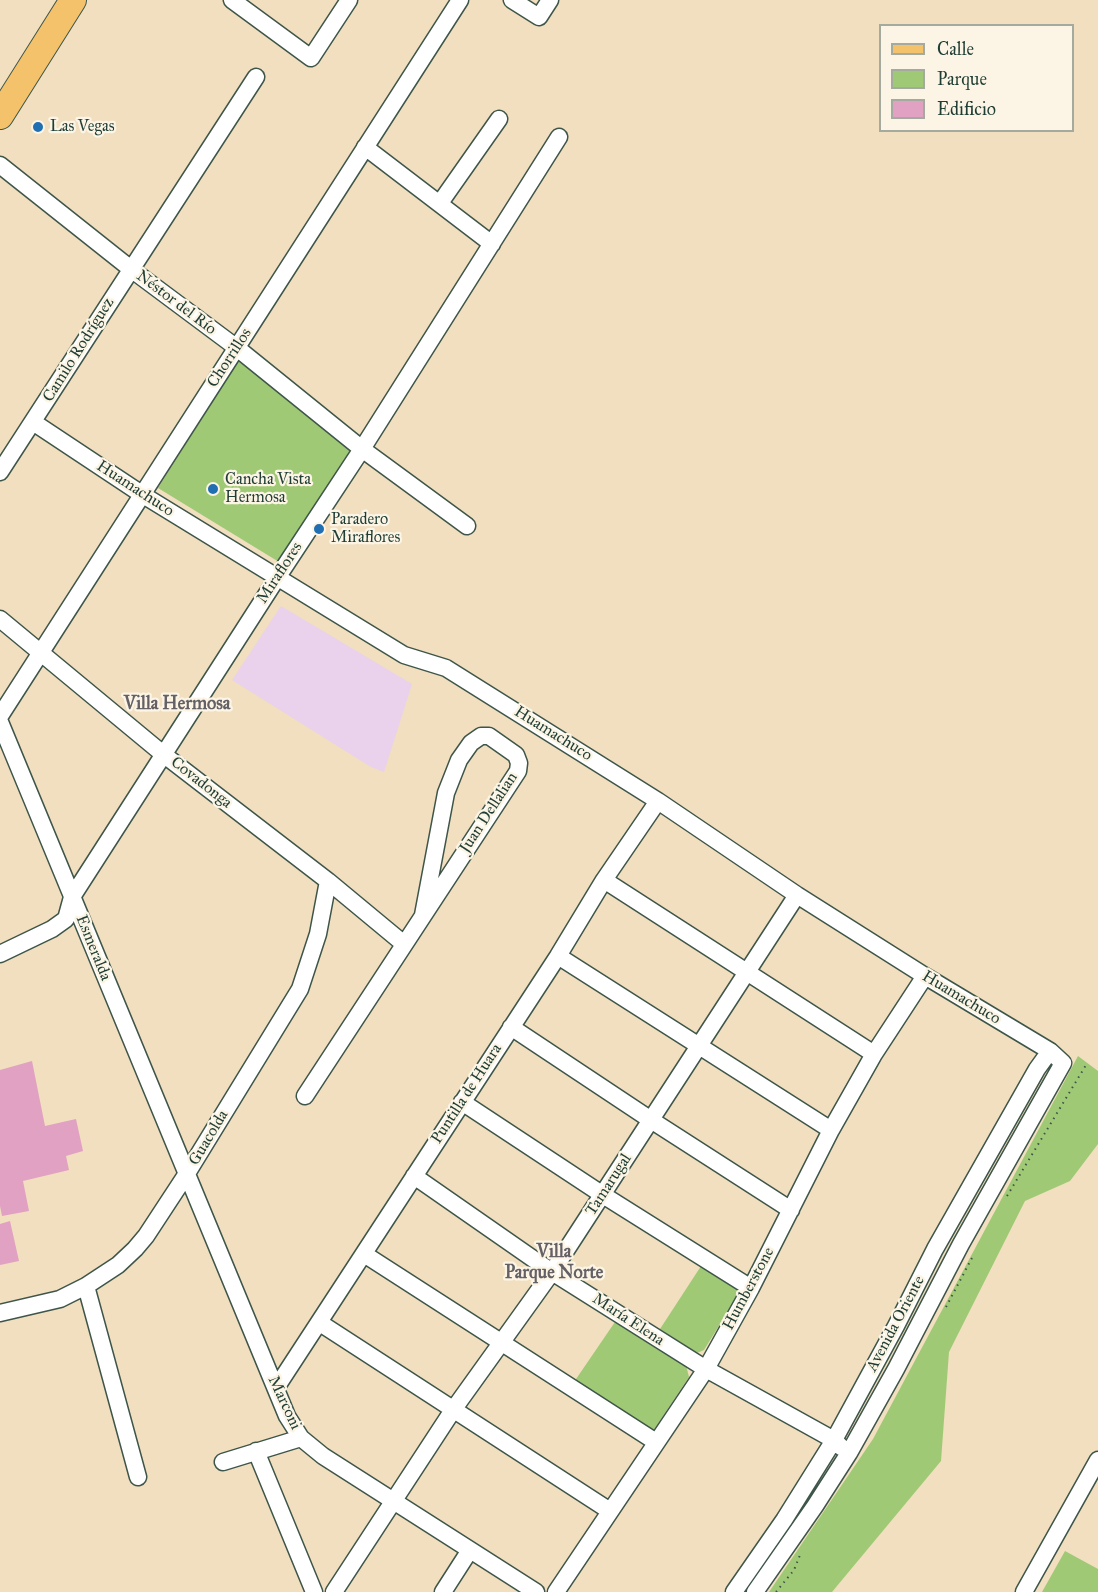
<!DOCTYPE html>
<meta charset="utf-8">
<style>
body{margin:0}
#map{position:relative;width:1098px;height:1592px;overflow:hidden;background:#f1dfc0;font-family:"IM FELL Great Primer",serif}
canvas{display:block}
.legend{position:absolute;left:879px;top:24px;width:195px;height:108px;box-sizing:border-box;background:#fcf5e5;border:2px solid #a4ab9e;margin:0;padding:8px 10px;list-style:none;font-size:18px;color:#1f3d34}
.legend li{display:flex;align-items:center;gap:12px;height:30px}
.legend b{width:30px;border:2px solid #a4ab9e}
</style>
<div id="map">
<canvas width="1098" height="1592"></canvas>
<ul class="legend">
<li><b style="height:8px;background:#f3c26a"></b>Calle</li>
<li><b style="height:16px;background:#a0c975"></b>Parque</li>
<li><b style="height:16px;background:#e0a1c2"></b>Edificio</li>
</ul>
</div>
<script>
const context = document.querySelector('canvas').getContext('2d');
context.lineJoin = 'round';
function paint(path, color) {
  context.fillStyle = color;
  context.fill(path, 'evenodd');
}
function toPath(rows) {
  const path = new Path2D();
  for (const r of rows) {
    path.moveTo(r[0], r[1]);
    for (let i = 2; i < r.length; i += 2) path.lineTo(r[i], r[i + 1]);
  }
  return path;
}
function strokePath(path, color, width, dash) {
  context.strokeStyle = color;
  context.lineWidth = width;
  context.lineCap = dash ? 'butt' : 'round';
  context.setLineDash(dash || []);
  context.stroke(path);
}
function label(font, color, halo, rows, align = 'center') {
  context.font = font + ' "IM FELL Great Primer",serif';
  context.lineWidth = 4.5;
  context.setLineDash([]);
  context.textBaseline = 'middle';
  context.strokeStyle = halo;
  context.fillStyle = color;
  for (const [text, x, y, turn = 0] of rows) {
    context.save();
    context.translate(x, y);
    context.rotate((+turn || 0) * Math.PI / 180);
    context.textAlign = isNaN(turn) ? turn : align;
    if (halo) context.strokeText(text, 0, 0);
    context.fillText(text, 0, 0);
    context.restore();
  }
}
paint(toPath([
 [281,606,412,684,384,772,371,767,232,680]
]), '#ead1ec');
paint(toPath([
 [241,357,354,447,279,562,158,488],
 [1078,1056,1098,1071,1098,1144,1070,1181,1025,1201,949,1352,941,1461,832,1592,769,1592,873,1439],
 [703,1263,743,1287,704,1350,697,1353,660,1329],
 [617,1319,686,1365,689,1377,651,1434,574,1382],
 [1065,1551,1098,1569,1098,1592,1042,1592]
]), '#a0c975');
paint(toPath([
 [32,1061,45,1126,76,1119,83,1151,66,1156,69,1170,23,1181,29,1211,2,1216,0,1206,0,1070],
 [10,1221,19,1261,0,1265,0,1224]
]), '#e0a1c2');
const street = toPath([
 [232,0,311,58,349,0],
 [512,0,539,17,550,0],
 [365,147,492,244],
 [0,165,131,269,237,348,362,449,467,526],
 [440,203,499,119],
 [33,422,143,495,404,655,446,668,658,801,797,895,925,976,1050,1051,1063,1063,961,1244,896,1369,849,1453,815,1506,755,1592],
 [0,472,256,77],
 [0,619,163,754,328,881,404,944],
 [0,716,460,0],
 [0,722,287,1416,301,1438,323,1456,536,1592],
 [604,880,874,1054],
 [0,954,52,929,66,919,72,897,277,578,362,449,559,137],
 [558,956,831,1130],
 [511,1027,651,1120,791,1210],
 [305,1096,518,771,519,763,516,755,489,736,481,736,471,743,459,760,446,793,423,915],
 [462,1102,603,1195,751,1288],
 [414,1176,552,1272,706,1369,834,1440,841,1447],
 [364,1254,656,1442],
 [86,1286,138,1477],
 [0,1313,60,1299,86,1286,118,1265,135,1249,146,1236,186,1175,300,989,318,934,328,881],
 [320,1323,610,1511],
 [276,1388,558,956,604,880,658,801],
 [256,1451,314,1592],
 [223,1462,301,1438],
 [334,1592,453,1410,552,1272,797,895],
 [443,1592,470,1550],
 [556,1592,706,1369,751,1288,831,1130,874,1054,925,976],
 [734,1592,784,1520,834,1440,896,1326,935,1249,1037,1069,1050,1051],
 [1024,1592,1098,1460]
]);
const primary = toPath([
 [0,116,73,0]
]);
strokePath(street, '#3e5549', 19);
strokePath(primary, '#3e5549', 28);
strokePath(toPath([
 [1007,1196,1086,1065],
 [946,1307,973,1256],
 [776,1592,794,1570,800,1555]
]), '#3e5549', 2, [1.5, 4.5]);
strokePath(street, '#fff', 16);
strokePath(primary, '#f3c26a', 26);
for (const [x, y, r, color] of [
 [38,127,6,"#1f6fb2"],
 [213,489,6,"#1f6fb2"],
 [319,529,6,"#1f6fb2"]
]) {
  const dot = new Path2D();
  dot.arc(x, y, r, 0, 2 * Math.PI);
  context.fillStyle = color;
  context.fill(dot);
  strokePath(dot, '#fcf5e5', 2);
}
label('16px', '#1f3d34', '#fcf5e5', [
 ["Las Vegas",50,127],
 ["Cancha Vista",225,480],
 ["Hermosa",225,498],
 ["Paradero",331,520],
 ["Miraflores",331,538]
], 'left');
label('16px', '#1f3d34', '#fcf5e5', [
 ["Néstor del Río",176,303,37],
 ["Camilo Rodríguez",79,350,-58],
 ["Chorrillos",230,358,-57],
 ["Huamachuco",135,489,33],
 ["Miraflores",280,573,-57],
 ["Huamachuco",553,734,32],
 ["Covadonga",201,783,38],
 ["Juan Dellalian",489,813,-57],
 ["Esmeralda",93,948,68],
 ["Huamachuco",961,998,31],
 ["Puntilla de Huara",467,1094,-57],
 ["Guacolda",209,1138,-59],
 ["Tamarugal",609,1185,-57],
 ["Humberstone",749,1289,-62],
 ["María Elena",628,1320,33],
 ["Avenida Oriente",896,1324,-62],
 ["Marconi",284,1403,65]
]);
label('bold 18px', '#636066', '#fcf5e5', [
 ["Villa Hermosa",177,705],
 ["Villa",554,1253],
 ["Parque Norte",554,1274]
]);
</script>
